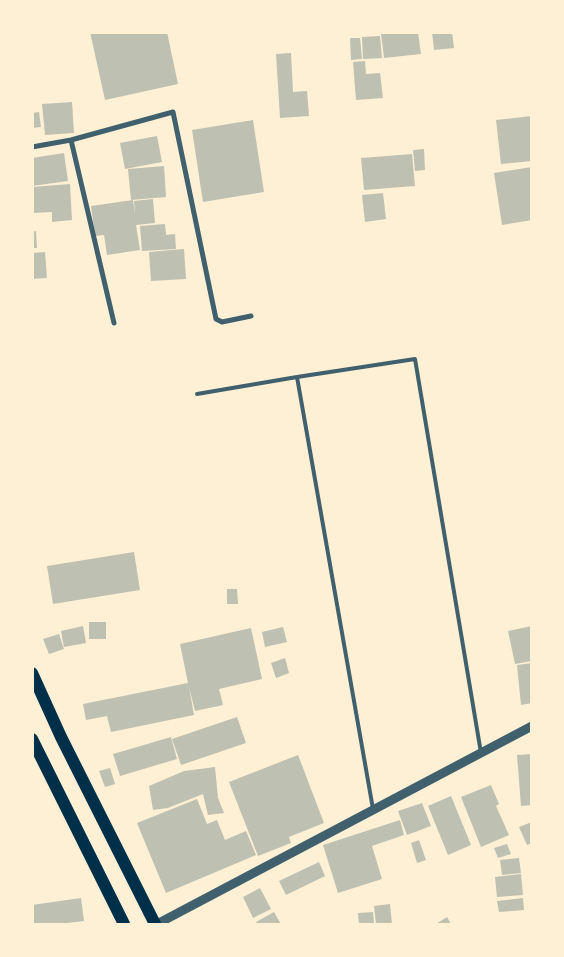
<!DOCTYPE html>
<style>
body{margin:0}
#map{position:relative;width:564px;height:957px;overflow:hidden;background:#fdf0d5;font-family:Bitter,serif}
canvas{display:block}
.frame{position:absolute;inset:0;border:34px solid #fdf0d5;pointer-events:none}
</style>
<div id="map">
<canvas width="564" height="957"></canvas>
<div class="frame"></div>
</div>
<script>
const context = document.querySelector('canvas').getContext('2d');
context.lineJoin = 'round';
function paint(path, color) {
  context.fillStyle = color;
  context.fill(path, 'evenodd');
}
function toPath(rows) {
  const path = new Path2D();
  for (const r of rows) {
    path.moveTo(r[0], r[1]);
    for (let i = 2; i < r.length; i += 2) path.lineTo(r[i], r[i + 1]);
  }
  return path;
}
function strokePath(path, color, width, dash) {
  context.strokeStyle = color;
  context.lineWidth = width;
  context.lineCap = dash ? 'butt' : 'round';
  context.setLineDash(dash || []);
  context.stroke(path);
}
paint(toPath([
 [90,32,167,32,178,84,105,100],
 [418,32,421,54,384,58,381,33],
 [432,32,452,32,454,48,434,50],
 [380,36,382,58,363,59,362,37],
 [350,38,360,38,362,59,351,60],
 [291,53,293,92,307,91,309,116,280,118,276,54],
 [365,61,366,74,380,73,383,98,356,100,353,62],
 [72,102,74,133,45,135,42,104],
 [39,112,41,127,32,128,32,113],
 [532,116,532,161,501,164,496,120],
 [253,120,264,192,203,202,192,130],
 [157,136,162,162,125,169,120,143],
 [424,149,425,170,415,171,413,150],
 [64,153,68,181,32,186,32,158],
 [412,154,415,186,364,190,361,158],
 [164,166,166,197,131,200,128,169],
 [532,167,532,220,502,225,494,173],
 [70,184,72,220,52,222,52,212,33,213,32,187],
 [383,193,386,219,365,222,362,195],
 [153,199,155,223,136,225,140,250,107,255,104,235,95,236,91,206,133,200,135,215,134,201],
 [165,224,166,235,175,234,176,249,142,251,140,226],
 [36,231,37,248,32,248,32,232],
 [184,249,186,279,151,281,149,252],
 [45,252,47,278,32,279,32,253],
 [134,552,140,590,53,604,47,566],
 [227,589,237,589,238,604,227,604],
 [89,622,106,622,106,639,89,639],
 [83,626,86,643,64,647,61,631],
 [532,626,532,661,515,664,508,631],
 [283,627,287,642,265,647,262,632],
 [251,628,262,679,219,689,223,705,195,711,189,687,194,715,111,732,107,716,86,720,83,704,188,683,180,644],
 [59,634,64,649,49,654,43,639],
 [285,658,289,673,276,678,271,663],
 [532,663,532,703,521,705,517,665],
 [237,717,246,743,181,765,172,739],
 [171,737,177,759,120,776,113,754],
 [532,754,532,805,521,806,517,755],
 [298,755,324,823,289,837,291,843,258,856,229,782],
 [215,767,218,798,224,813,208,815,203,794,168,808,153,810,149,786,184,771],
 [110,768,115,784,105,787,99,771],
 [491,785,499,804,496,806,509,835,481,847,461,797],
 [451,796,471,845,448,855,428,806],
 [197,799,207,824,217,820,225,840,246,831,256,855,166,893,137,823],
 [422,803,431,826,407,835,398,811],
 [400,820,404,835,372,846,382,879,338,893,323,845],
 [532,822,532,843,527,845,519,827],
 [419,840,426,860,417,863,411,843],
 [507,844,511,854,498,858,494,848],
 [519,858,521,873,502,875,500,860],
 [319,862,325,876,286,895,279,881],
 [521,874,523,895,497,897,495,877],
 [260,888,271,909,253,918,243,897],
 [81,898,84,921,58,924,32,924,32,905],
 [523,898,524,910,499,912,497,901],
 [390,904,392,924,376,924,374,906],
 [274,912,281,924,258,924,256,922],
 [373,912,374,924,359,924,358,913],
 [447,917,451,924,436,924]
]), '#bec0b2');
strokePath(toPath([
 [297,377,373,809],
 [197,394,297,377,415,359,481,753]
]), '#3f606c', 4);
strokePath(toPath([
 [71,140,114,323],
 [32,147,71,140,173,112,216,319,222,322,251,316]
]), '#3f606c', 5);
strokePath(toPath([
 [157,924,532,726]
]), '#3f606c', 9);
strokePath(toPath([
 [32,673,61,737,155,924],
 [32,739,124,924]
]), '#003049', 12);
</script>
